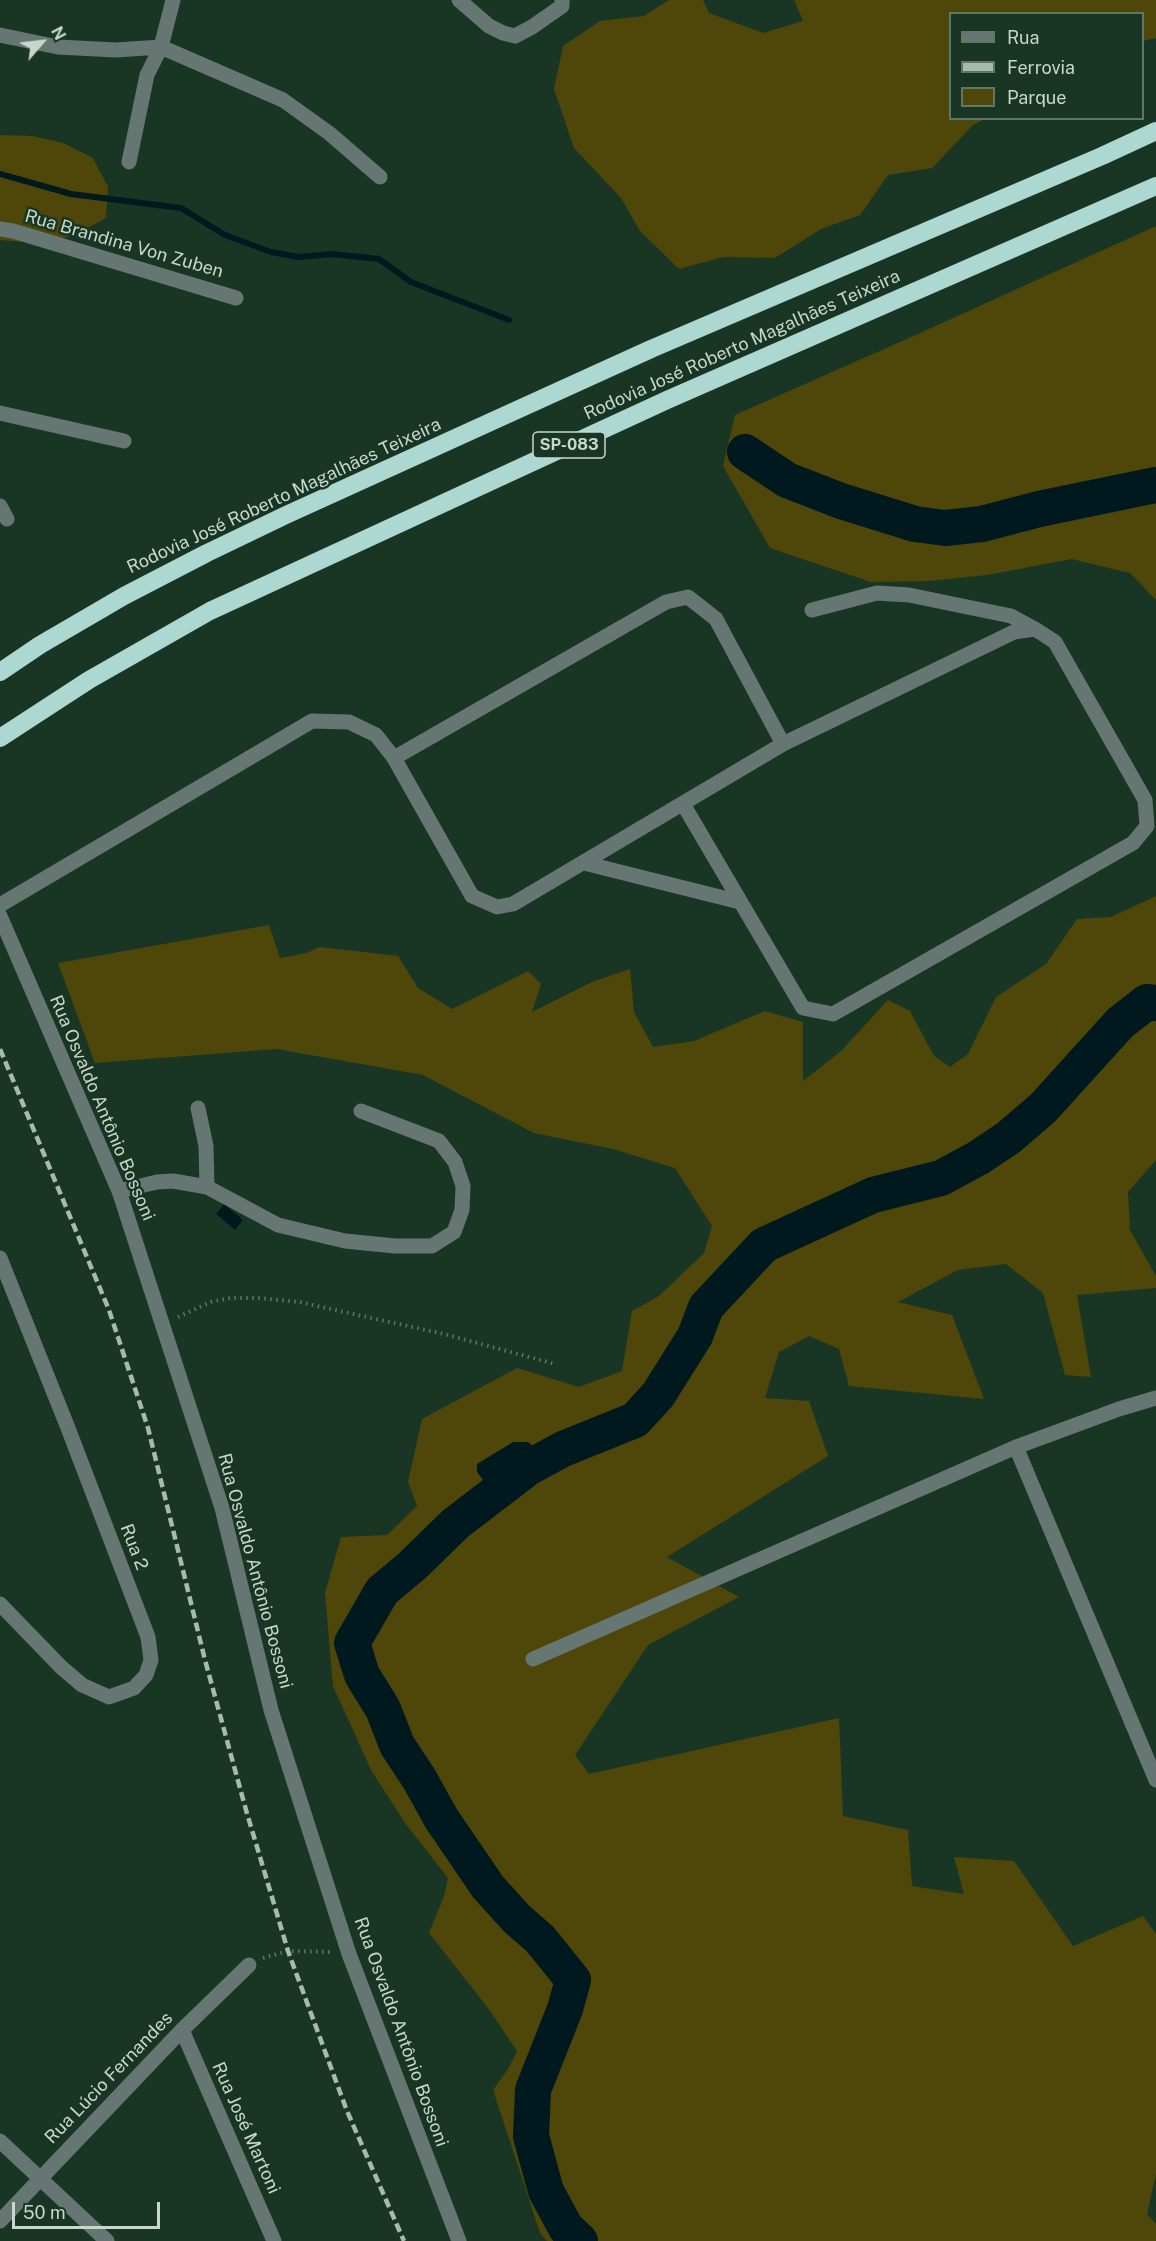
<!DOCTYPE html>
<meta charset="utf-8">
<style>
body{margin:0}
#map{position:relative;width:1156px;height:2241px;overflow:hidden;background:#193625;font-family:"Public Sans",sans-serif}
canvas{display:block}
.legend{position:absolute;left:949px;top:12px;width:195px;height:108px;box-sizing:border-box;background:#193625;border:2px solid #5f7668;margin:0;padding:8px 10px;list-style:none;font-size:18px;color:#c7d7cc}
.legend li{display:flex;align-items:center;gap:12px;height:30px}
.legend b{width:30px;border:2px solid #5f7668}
.north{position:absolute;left:12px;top:12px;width:60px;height:60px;-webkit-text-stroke:4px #193625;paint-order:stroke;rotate:62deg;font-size:16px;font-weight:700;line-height:24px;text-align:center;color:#c7d7cc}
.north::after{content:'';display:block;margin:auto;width:21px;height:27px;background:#c7d7cc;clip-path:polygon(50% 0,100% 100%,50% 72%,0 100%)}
.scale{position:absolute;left:12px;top:2202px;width:148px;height:27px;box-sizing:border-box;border:3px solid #c7d7cc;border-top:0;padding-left:8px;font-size:18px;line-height:21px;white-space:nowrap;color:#c7d7cc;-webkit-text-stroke:4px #193625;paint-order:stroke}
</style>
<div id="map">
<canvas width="1156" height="2241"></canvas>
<ul class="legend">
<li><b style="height:8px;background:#657673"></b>Rua</li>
<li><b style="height:8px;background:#a8baae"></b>Ferrovia</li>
<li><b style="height:16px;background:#4e4709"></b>Parque</li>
</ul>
<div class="north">N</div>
<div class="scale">50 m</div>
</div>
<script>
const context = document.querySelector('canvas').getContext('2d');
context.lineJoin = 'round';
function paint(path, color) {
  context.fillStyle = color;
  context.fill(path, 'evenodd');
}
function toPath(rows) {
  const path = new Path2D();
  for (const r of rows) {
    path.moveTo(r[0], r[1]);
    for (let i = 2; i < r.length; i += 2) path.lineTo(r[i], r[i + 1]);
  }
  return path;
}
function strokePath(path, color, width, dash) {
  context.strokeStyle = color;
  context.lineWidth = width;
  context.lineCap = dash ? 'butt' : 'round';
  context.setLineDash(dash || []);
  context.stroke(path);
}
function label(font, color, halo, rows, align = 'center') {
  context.font = font + ' "Public Sans",sans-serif';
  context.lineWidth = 5;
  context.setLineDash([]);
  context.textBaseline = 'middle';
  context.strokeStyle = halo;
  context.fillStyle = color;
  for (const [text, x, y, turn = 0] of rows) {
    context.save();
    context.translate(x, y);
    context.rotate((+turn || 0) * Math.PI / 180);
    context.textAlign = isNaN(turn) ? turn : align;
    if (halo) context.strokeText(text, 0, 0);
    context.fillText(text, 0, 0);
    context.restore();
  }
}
paint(toPath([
 [669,0,703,0,709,13,763,33,803,21,794,0,1156,0,1156,38,1143,41,1142,14,950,14,950,118,985,119,973,125,932,168,888,175,860,215,821,229,775,258,723,257,679,269,640,231,621,198,574,148,554,89,563,46,600,21,644,16],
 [0,135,33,136,63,143,93,158,108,187,106,218,78,233,48,244,0,240],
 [1156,226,1156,600,1130,573,1072,559,987,575,929,581,871,582,770,548,723,466,735,415,909,338],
 [1156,896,1156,1160,1128,1192,1130,1230,1156,1276,1156,1288,1077,1295,1091,1377,1065,1375,1043,1293,1006,1264,958,1270,898,1302,952,1315,984,1399,849,1386,839,1349,809,1336,779,1352,765,1398,809,1401,828,1456,667,1557,739,1597,648,1645,575,1755,589,1774,839,1718,843,1816,908,1830,912,1886,964,1894,954,1857,1014,1861,1073,1946,1143,1916,1156,1934,1156,2174,1147,2214,1156,2224,1156,2241,547,2241,540,2233,493,2090,508,2069,517,2051,488,2008,429,1933,444,1896,448,1878,405,1823,371,1770,333,1686,325,1593,341,1537,387,1535,417,1506,408,1482,422,1419,517,1368,579,1387,622,1371,632,1311,659,1296,704,1253,712,1226,675,1168,613,1149,534,1133,423,1075,277,1049,95,1063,58,963,269,925,280,958,307,953,319,947,398,956,418,988,452,1009,528,971,541,984,532,1012,592,982,630,969,634,1012,653,1047,694,1041,765,1011,803,1022,803,1081,841,1051,888,1000,910,1011,934,1056,950,1067,968,1054,996,997,1046,964,1077,919,1111,917]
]), '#4e4709');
paint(toPath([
 [224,1204,243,1220,235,1230,216,1214],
 [513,1442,528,1442,541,1452,513,1468,483,1480,477,1472,477,1464]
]), '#00191f');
strokePath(toPath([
 [0,174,71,194,181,208,225,235,271,252,299,257,332,254,379,259,411,282,509,320]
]), '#00191f', 6);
strokePath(toPath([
 [745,452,787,480,841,501,915,524,945,528,982,524,1039,509,1156,485],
 [580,2241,566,2228,546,2191,531,2136,533,2090,565,2009,573,1980,540,1939,517,1919,488,1887,441,1818,420,1780,397,1745,383,1709,362,1675,352,1643,382,1591,412,1566,455,1524,528,1468,563,1449,635,1420,658,1395,695,1336,706,1307,764,1245,873,1195,941,1178,978,1158,1008,1138,1043,1108,1120,1023,1147,1002,1156,1003]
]), '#00191f', 36);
strokePath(toPath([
 [178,1317,211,1302,230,1298,258,1298,299,1302,444,1334,555,1364],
 [263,1958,288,1951,333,1952]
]), '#5d7566', 4, [1.5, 4.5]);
strokePath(toPath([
 [459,0,489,26,503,33,515,36,532,27,562,6,562,0],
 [0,35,58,47,116,50,161,47,283,100,329,133,380,177],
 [129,162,147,75,161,47,173,0],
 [0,229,13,231,236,298],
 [0,413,124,441],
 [0,506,7,519],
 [812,610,877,593,909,595,1011,616,1035,629],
 [394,758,666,602,688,597,716,619,783,744],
 [584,863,740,902],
 [0,905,312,721,349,722,376,735,394,758,472,896,497,907,513,904,783,744,1014,632,1035,629,1055,642,1145,800,1147,826,1133,843,833,1014,803,1008,683,804],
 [0,916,119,1191,222,1508,271,1710,349,1954,459,2241],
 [198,1108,206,1146,207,1187],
 [119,1191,157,1182,173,1181,207,1187,278,1225,345,1241,395,1246,432,1246,454,1232,462,1210,463,1186,455,1162,439,1141,361,1111],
 [0,1258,68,1428,148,1637,151,1660,146,1675,134,1688,109,1697,82,1685,61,1667,0,1604],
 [1016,1447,1156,1780],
 [533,1659,1016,1447,1119,1409,1156,1398],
 [182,2030,274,2241],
 [0,2141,107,2241],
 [0,2221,182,2030,249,1965]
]), '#657673', 15);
strokePath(toPath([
 [0,672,40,645,124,596,207,553,286,515,651,349,1102,156,1156,131],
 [0,738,89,680,210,611,667,400,1156,186]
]), '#add8d1', 18);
strokePath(toPath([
 [0,1049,109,1310,148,1428,205,1660,246,1810,288,1951,347,2111,404,2241]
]), '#a8baae', 4.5, [9, 4.5]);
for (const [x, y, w] of [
 [569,445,72]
]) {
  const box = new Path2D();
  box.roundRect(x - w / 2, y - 13, w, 26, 4.5);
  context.fillStyle = '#193625';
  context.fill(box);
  strokePath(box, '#c7d7cc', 1.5);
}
label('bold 16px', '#c7d7cc', null, [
 ["SP-083",569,445]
]);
label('18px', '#c7d7cc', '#193625', [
 ["Rua Brandina Von Zuben",124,244,16],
 ["Rodovia José Roberto Magalhães Teixeira",742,345,-24],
 ["Rodovia José Roberto Magalhães Teixeira",284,496,-25],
 ["Rua Osvaldo Antônio Bossoni",102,1108,67],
 ["Rua 2",134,1547,69],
 ["Rua Osvaldo Antônio Bossoni",255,1571,75],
 ["Rua Osvaldo Antônio Bossoni",401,2032,70],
 ["Rua Lúcio Fernandes",109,2078,-46],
 ["Rua José Martoni",246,2128,66]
]);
</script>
